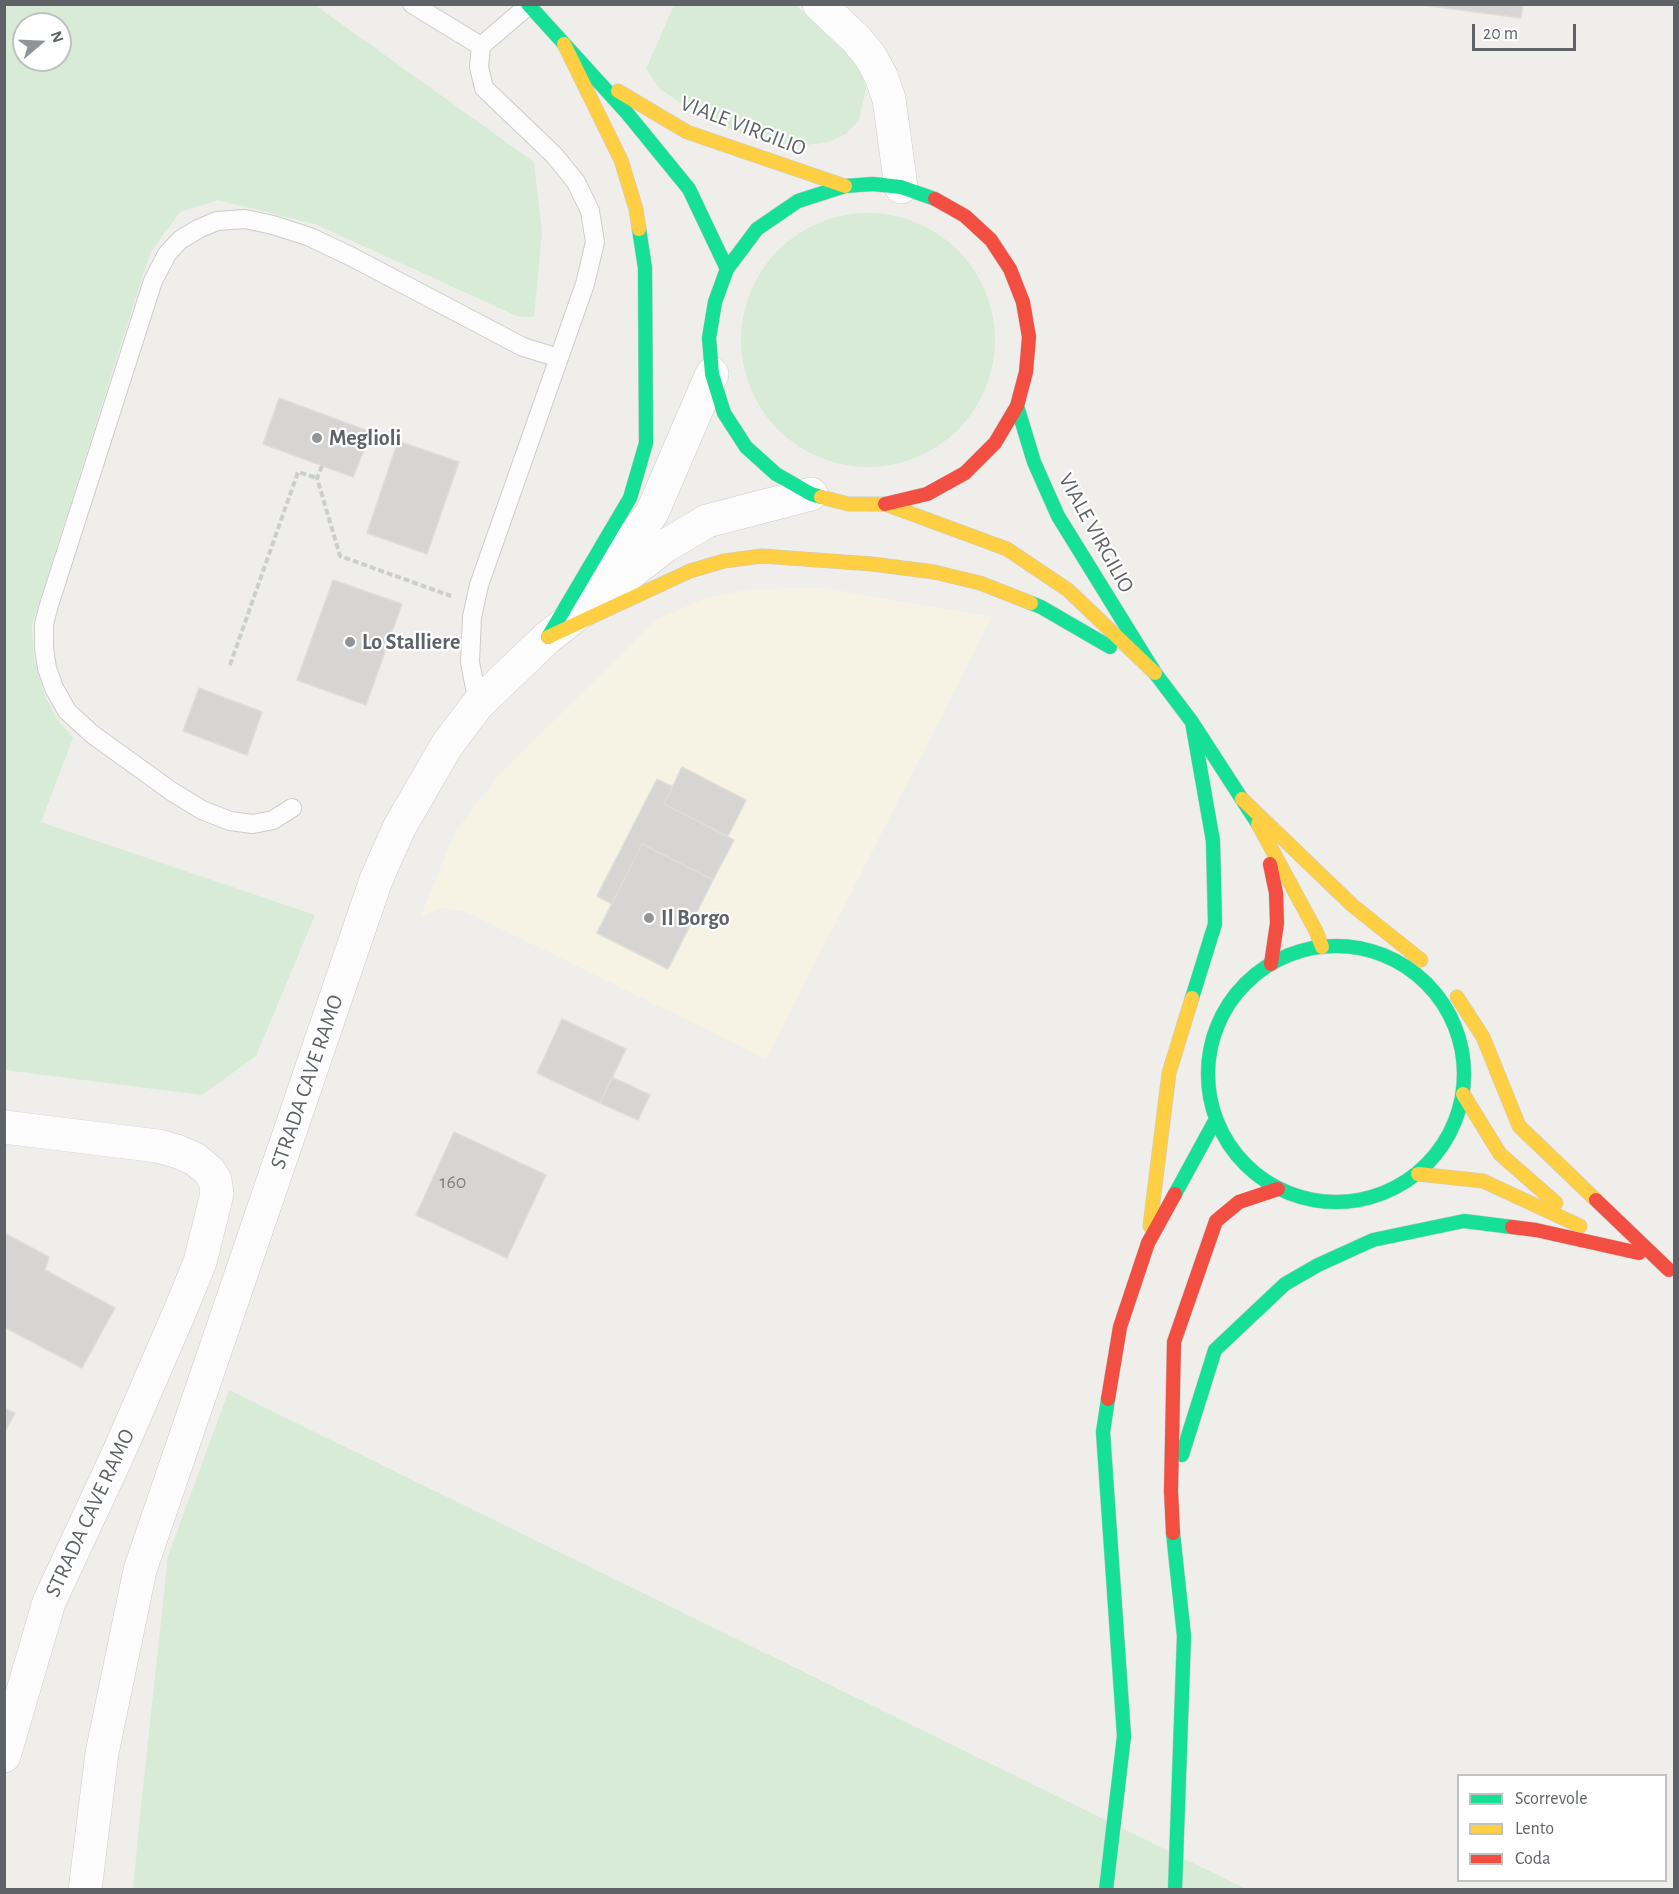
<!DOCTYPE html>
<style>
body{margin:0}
#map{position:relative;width:1679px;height:1894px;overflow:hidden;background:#efeeea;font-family:"Alegreya Sans",sans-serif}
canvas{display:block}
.frame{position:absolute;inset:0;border:6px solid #5f6368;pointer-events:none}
.legend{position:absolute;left:1457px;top:1774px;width:210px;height:108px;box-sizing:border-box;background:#fff;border:2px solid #bfc1c3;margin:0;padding:8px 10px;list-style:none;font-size:18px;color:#5f6368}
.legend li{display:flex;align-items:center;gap:12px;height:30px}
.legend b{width:30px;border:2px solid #bfc1c3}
.north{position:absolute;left:12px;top:12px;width:60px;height:60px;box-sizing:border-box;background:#fff;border:2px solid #bfc1c3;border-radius:50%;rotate:71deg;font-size:16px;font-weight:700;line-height:24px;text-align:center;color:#5f6368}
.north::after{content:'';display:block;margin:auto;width:21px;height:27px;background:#919496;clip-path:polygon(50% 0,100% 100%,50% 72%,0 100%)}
.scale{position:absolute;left:1472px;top:24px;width:104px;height:27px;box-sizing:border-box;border:3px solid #5f6368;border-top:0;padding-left:8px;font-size:18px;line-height:21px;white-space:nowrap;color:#5f6368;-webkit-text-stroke:4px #fff;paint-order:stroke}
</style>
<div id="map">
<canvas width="1679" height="1894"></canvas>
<div class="frame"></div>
<ul class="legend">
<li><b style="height:8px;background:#16e098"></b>Scorrevole</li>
<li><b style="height:8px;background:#ffcf43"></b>Lento</li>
<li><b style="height:8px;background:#f24e42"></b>Coda</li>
</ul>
<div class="north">N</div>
<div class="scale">20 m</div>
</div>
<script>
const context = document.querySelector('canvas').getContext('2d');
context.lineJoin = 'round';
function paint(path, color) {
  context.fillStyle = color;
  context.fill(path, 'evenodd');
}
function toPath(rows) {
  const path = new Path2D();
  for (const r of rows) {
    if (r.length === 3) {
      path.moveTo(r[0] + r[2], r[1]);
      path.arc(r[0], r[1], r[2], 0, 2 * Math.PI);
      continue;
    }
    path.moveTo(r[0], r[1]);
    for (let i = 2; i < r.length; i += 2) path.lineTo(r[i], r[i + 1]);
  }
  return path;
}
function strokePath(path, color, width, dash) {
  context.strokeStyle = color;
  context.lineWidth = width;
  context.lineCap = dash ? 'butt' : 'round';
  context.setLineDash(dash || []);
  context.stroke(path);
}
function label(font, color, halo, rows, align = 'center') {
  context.font = font + ' "Alegreya Sans",sans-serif';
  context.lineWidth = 4.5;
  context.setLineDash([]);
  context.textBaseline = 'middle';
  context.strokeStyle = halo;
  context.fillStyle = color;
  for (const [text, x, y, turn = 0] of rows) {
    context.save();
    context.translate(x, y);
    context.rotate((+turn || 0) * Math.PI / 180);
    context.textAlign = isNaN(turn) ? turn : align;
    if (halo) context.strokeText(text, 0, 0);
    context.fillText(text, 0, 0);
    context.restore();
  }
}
paint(toPath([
 [824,588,992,617,766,1059,469,913,442,907,420,918,454,834,498,776,656,620,704,599,750,589]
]), '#f7f3e4');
paint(toPath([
 [5,4,315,5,534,162,542,232,534,317,519,317,315,224,218,200,180,212,150,253,32,625,34,659,44,693,56,718,73,738,41,822,315,915,256,1056,202,1095,5,1070],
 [24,24,60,24,60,60,24,60],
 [674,5,796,5,858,65,866,88,859,120,846,134,828,142,798,146,769,142,734,131,694,112,660,89,646,69],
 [868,340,127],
 [229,1390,1246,1889,133,1890,139,1825,168,1556]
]), '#d8ebd6');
const building = toPath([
 [1414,4,1523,4,1521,18,1414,4],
 [279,398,371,432,353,477,263,444,279,398],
 [398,441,459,462,427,554,367,533,398,441],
 [333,580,402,604,366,705,297,680,333,580],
 [199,688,262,712,247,755,183,731,199,688],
 [682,767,746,800,728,836,664,804,682,767],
 [657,779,673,787,664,804,734,840,713,880,642,844,612,904,597,896,657,779],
 [642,844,713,880,668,969,597,933,642,844],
 [562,1019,626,1049,600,1103,537,1073,562,1019],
 [612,1077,650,1095,638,1120,600,1103,612,1077],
 [454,1132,546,1175,507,1258,416,1215,454,1132],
 [4,1233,49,1257,45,1270,115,1308,82,1368,4,1327,4,1233],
 [4,1408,15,1413,4,1434,4,1408]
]);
paint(building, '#d6d5d3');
strokePath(building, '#deddd9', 1.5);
const lane = toPath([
 [412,4,481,46],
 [478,704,470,662,472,617,479,585,585,284,595,242,590,211,576,182,554,155,484,88,479,67,481,46,529,5],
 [292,808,273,820,253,824,230,821,202,810,171,791,92,734,67,711,54,688,47,668,44,648,44,624,49,605,153,281,167,254,180,240,198,229,217,221,245,219,273,225,310,237,352,257,523,347,559,358]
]);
const street = toPath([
 [819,4,856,39,870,56,881,76,889,99,901,187],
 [597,580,628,544,652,513,712,374],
 [4,1127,158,1146,176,1151,195,1159,209,1171,215,1180,217,1194,200,1262,180,1311,119,1452,49,1602,4,1756],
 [85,1890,102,1753,140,1570,376,880,399,828,447,745,478,704,548,637,665,546,707,521,811,494]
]);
const fast = toPath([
 [528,4,627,113,689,189,727,269],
 [1017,406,1034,462,1058,516,1155,673,1192,722,1258,824],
 [821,497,811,494,776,474,746,447,724,413,712,374,709,338,715,302,727,269,757,229,798,201,845,186,873,184,901,187,935,199],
 [1031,603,1041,607,1110,647],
 [548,637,630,498,646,443,645,268,639,229],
 [1192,722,1213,841,1215,924,1192,998],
 [1336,1074,128],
 [1175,1194,1216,1119],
 [1182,1455,1215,1350,1285,1284,1318,1265,1373,1240,1464,1221,1512,1227],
 [1173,1533,1184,1636,1175,1890],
 [1106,1890,1124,1736,1103,1432,1108,1399]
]);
const slow = toPath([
 [564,44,621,160,636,209,639,229],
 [618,91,687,132,845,186],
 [821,497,848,504,885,504,1007,549,1068,590,1155,673],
 [548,637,690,571,724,561,762,556,872,564,934,572,980,583,1031,603],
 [1242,799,1352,905,1421,960],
 [1258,824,1316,931,1322,947],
 [1457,997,1483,1037,1519,1126,1596,1200],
 [1463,1094,1500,1154,1556,1203],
 [1418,1174,1483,1181,1580,1226],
 [1150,1226,1169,1073,1192,998]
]);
const jam = toPath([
 [885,504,927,494,965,473,995,443,1017,406,1026,372,1029,337,1023,302,1010,269,991,240,965,216,935,199],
 [1270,864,1276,893,1277,923,1271,964],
 [1596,1200,1669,1270],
 [1512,1227,1536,1230,1639,1253],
 [1108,1399,1120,1327,1148,1243,1175,1194],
 [1173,1533,1171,1491,1174,1342,1216,1221,1239,1202,1278,1189]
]);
strokePath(lane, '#cbcccc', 20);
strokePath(street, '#cbcccc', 34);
strokePath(fast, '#cacacb', 15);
strokePath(slow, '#cacacb', 15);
strokePath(jam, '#cacacb', 15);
strokePath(toPath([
 [322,466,317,478,340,556,451,596],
 [230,665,298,472,317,478]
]), '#cacfcc', 4, [6, 3]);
strokePath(lane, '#fdfcfc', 18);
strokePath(street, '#fdfcfc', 33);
strokePath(fast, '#16e098', 14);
strokePath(slow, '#ffcf43', 14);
strokePath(jam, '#f24e42', 14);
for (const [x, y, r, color] of [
 [317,438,6,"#919496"],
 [350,642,6,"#919496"],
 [649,918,6,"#919496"]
]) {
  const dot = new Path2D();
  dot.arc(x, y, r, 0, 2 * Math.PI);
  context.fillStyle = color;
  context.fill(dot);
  strokePath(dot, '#fff', 2);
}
label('20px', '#7e8184', null, [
 ["160",453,1182]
]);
label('22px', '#5f6368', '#fff', [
 ["VIALE VIRGILIO",743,126,21],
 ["VIALE VIRGILIO",1096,533,61],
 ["STRADA CAVE RAMO",307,1082,-71],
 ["STRADA CAVE RAMO",90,1513,-65]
]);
label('bold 22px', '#5f6368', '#fff', [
 ["Meglioli",329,438],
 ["Lo Stalliere",362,642],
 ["Il Borgo",661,918]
], 'left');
</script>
